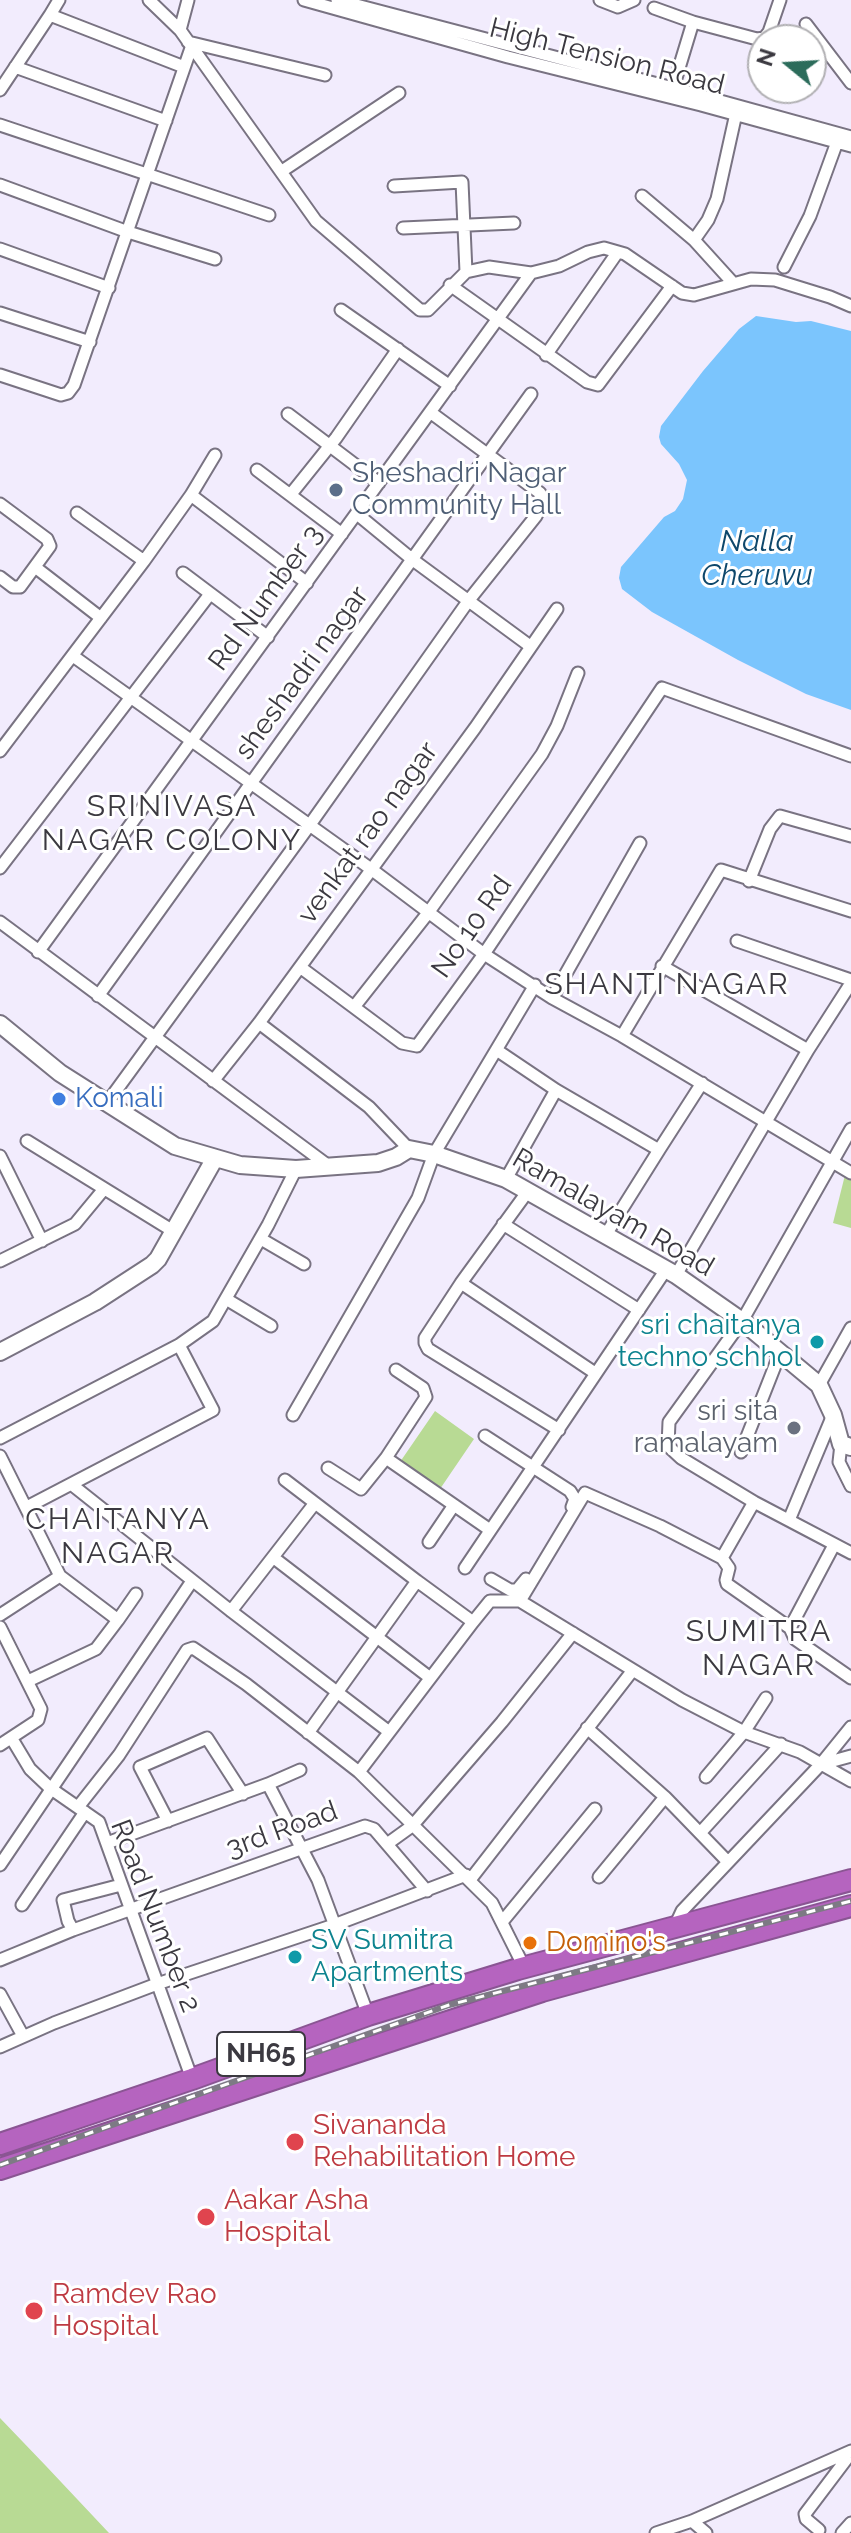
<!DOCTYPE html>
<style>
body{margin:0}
#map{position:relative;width:851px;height:2533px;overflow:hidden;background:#f2ecfd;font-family:Raleway,sans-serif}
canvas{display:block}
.north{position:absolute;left:747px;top:24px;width:80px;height:80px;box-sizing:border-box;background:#fff;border:2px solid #b1b0b3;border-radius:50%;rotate:288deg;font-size:22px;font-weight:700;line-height:32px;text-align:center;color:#3b3940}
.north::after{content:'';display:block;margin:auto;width:28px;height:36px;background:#2c6c5b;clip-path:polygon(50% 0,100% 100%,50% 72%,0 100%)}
</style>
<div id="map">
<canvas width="851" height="2533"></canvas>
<div class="north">N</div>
</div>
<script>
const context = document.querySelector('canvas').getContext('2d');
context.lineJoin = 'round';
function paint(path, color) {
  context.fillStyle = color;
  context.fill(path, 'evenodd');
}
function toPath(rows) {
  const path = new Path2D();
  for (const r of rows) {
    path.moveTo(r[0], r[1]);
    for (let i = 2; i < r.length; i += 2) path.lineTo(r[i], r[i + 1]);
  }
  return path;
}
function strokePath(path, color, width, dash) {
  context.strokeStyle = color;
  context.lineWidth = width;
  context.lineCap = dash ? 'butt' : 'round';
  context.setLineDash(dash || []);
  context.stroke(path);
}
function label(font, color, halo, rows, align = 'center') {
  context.font = font + ' Raleway,sans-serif';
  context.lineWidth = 6;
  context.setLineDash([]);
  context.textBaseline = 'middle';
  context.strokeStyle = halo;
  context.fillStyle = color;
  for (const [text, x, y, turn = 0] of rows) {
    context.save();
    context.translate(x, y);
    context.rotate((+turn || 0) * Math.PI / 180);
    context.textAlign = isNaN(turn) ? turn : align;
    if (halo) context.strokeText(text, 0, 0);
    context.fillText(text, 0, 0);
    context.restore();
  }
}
paint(toPath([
 [845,1175,851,1178,851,1228,833,1223],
 [435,1411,474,1439,440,1489,400,1462],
 [0,2418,46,2466,109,2533,0,2533]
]), '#b8da94');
paint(toPath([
 [756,316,796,322,811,321,851,331,851,710,806,694,738,660,652,612,622,589,619,578,621,567,664,517,675,511,683,499,687,480,679,464,661,444,659,437,661,426,703,371,739,329]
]), '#7bc5fd');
const street = toPath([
 [149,0,180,30,316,221,420,310,428,310,466,272,489,267,531,273,559,266,588,252,604,248,625,254,682,293,694,295,751,279,775,280,830,297,851,306],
 [304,0,508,57,701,105,851,146],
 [337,0,673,88,851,137],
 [600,0,618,7,634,0],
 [654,8,693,22,757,39,764,38,769,32,780,0],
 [50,15,59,0],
 [806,24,851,83],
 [180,30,188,0],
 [188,42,325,75],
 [15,67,166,121],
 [673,88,693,22],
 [0,90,50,15,184,67],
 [0,125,269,215],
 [282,171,399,93],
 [0,185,128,232,215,259],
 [394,186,462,182,466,272],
 [642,196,694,240,708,220,717,199,737,109],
 [403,228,514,223],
 [694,240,733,283],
 [0,249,109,288],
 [784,267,810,216,837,142],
 [450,285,587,382,598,385,672,286],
 [341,310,450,386],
 [0,313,90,342],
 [546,355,617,253],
 [0,375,61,395,68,393,74,385,191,48],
 [288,414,379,483],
 [257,470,342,534],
 [291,494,336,438,398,349],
 [191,495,307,583],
 [0,504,47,539,50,546,20,587,13,587,0,577],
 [77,513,144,561],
 [357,514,413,560,530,646],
 [35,567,101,618],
 [183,573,268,637],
 [73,656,371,869,484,954,552,998,622,1036,851,1173],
 [0,751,144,561,191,495,215,455],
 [0,868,210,594],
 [749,881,770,829,780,816,851,836],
 [0,922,330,1167],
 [737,941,851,980],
 [38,952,531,273],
 [662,966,808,1050],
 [300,967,402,1043,417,1046,484,954,662,688,851,756],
 [98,996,531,394],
 [552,998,640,843],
 [354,1007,428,913,542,754,557,726,578,673],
 [259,1023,369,1107,409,1149],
 [622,1036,721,870,851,911],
 [498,1051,556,1090,659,1150,702,1083],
 [213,1081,259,1023,475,728,557,609],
 [107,1103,309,826,469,600,536,516,542,504,540,493,430,412],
 [27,1141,173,1231],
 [0,1156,42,1241],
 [506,1179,556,1090],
 [528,1191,461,1283,425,1338,425,1343,428,1349,559,1430],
 [503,1224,639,1310],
 [605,1236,659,1150],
 [261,1239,304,1264],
 [0,1261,75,1224,104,1189],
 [676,1275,808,1050,851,983],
 [461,1283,595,1373],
 [226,1299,271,1326],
 [396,1370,423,1388,426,1397,386,1458,490,1530],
 [819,1385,851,1328],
 [293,1415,418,1198,434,1154,535,985],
 [485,1436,570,1491,575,1499,572,1507],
 [0,1438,179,1345,213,1321,268,1225,296,1169],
 [841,1444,839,1462,851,1486],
 [741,1452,780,1353],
 [0,1456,60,1576,0,1615],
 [328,1468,361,1489,386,1458],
 [285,1480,417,1581,308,1733],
 [71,1484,231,1611,388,1731],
 [754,1502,851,1553],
 [27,1507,213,1410,179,1345],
 [789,1520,833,1415],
 [429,1542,454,1505],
 [834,1545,790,1628,795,1639,851,1678],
 [274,1558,429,1677],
 [722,1558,729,1568,726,1580,727,1584,790,1628],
 [465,1568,665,1271],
 [491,1579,510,1590,517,1590,526,1579],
 [520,1601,682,1700,744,1732,800,1752,851,1781],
 [231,1611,315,1503],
 [118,1620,136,1594],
 [473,1622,490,1601,520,1601,585,1493,660,1526,722,1558,754,1502,681,1458,668,1446,669,1422,742,1321,851,1129],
 [0,1627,41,1709,38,1720,0,1745],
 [28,1681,96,1649,118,1620,60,1576],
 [587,1728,665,1797,728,1862],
 [12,1739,30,1769,50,1788,99,1822,192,2079],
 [822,1764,851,1756],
 [359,1772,473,1622,417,1581],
 [706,1777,744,1732,766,1698],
 [268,1784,300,1770],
 [78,1807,119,1755,187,1650,193,1648,246,1684,359,1772,492,1903,524,1967],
 [168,1821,140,1767,207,1738,243,1794],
 [701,1832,781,1744],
 [107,1843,268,1784,318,1880,368,2015],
 [387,1844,412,1826,502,1722,573,1633],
 [0,1865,192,1581],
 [599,1877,665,1797],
 [470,1880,633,1670],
 [22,1905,85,1812],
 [502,1922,595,1809],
 [675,1926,682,1911,821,1764,851,1727],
 [73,1930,68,1921,63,1900,121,1885],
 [0,1960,73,1930,365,1826,374,1829,427,1891],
 [0,1994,23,2036],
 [0,2047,54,2023,157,1984,334,1925,466,1875],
 [692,2521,706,2533],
 [819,2530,806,2519,805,2514,851,2453],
 [656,2533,692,2521,851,2451],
 [842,2533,851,2523]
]);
const secondary = toPath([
 [0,1024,60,1073,175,1146,240,1165,296,1169,378,1163,396,1157,409,1149,434,1154,506,1179,676,1275,742,1321,819,1385,833,1415,841,1444,851,1447],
 [0,1352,95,1302,152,1265,158,1259,215,1158]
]);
const highway = toPath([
 [0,2144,192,2079,368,2015,518,1969,851,1880],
 [0,2169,542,1991,851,1906]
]);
strokePath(street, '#797382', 15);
strokePath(secondary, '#797382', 20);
strokePath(highway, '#8a5593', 24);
strokePath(street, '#fff', 11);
strokePath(secondary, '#fff', 16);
strokePath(highway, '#b564bf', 20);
const rail = toPath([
 [0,2165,449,2005,851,1901]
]);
strokePath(rail, '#7d7a84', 6);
strokePath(rail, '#fff', 3, [9]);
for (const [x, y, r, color] of [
 [336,490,8,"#5c6f8a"],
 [59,1099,8,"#3f7fe0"],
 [817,1342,8,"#0f9aa8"],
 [794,1428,8,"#6b7280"],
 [530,1943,8,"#e8710a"],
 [295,1957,8,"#0f9aa8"],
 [295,2142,10,"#e0444e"],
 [206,2217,10,"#e0444e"],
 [34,2311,10,"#e0444e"]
]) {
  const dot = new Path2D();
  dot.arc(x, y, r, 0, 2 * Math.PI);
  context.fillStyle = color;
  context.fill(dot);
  strokePath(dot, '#fff', 3);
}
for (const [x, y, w] of [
 [261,2054,88]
]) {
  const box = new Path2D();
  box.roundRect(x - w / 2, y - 22, w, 44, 6);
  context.fillStyle = '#fff';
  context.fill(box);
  strokePath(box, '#3b3940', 2);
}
label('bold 26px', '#3b3940', null, [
 ["NH65",261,2054]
]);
label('28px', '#3b3940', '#fff', [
 ["High Tension Road",607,57,14],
 ["Rd Number 3",266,598,-54],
 ["sheshadri nagar",302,673,-54],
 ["venkat rao nagar",368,833,-54],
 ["No 10 Rd",472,927,-55],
 ["Ramalayam Road",613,1213,30],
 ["3rd Road",282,1830,-20],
 ["Road Number 2",155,1916,69]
]);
label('28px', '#4e5e75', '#fff', [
 ["Sheshadri Nagar",352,474],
 ["Community Hall",352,506]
], 'left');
label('28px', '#366cbe', '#fff', [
 ["Komali",75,1099]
], 'left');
label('28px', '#0d838f', '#fff', [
 ["sri chaitanya",801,1326],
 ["techno schhol",801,1358],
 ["SV Sumitra",311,1941,"left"],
 ["Apartments",311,1973,"left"]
], 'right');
label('28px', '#5b616d', '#fff', [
 ["sri sita",778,1412],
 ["ramalayam",778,1444]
], 'right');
label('28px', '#c56008', '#fff', [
 ["Domino's",546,1943]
], 'left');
label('28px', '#be3a42', '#fff', [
 ["Sivananda",313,2126],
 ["Rehabilitation Home",313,2158],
 ["Aakar Asha",224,2201],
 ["Hospital",224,2233],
 ["Ramdev Rao",52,2295],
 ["Hospital",52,2327]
], 'left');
label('italic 30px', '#0e486c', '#fff', [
 ["Nalla",757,542],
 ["Cheruvu",757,576]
]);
context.letterSpacing = '2px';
label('30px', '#3b3940', '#fff', [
 ["SRINIVASA",172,807],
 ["NAGAR COLONY",172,841],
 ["SHANTI NAGAR",667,985],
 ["CHAITANYA",118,1520],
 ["NAGAR",118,1554],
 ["SUMITRA",759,1632],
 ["NAGAR",759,1666]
]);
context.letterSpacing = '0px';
</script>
